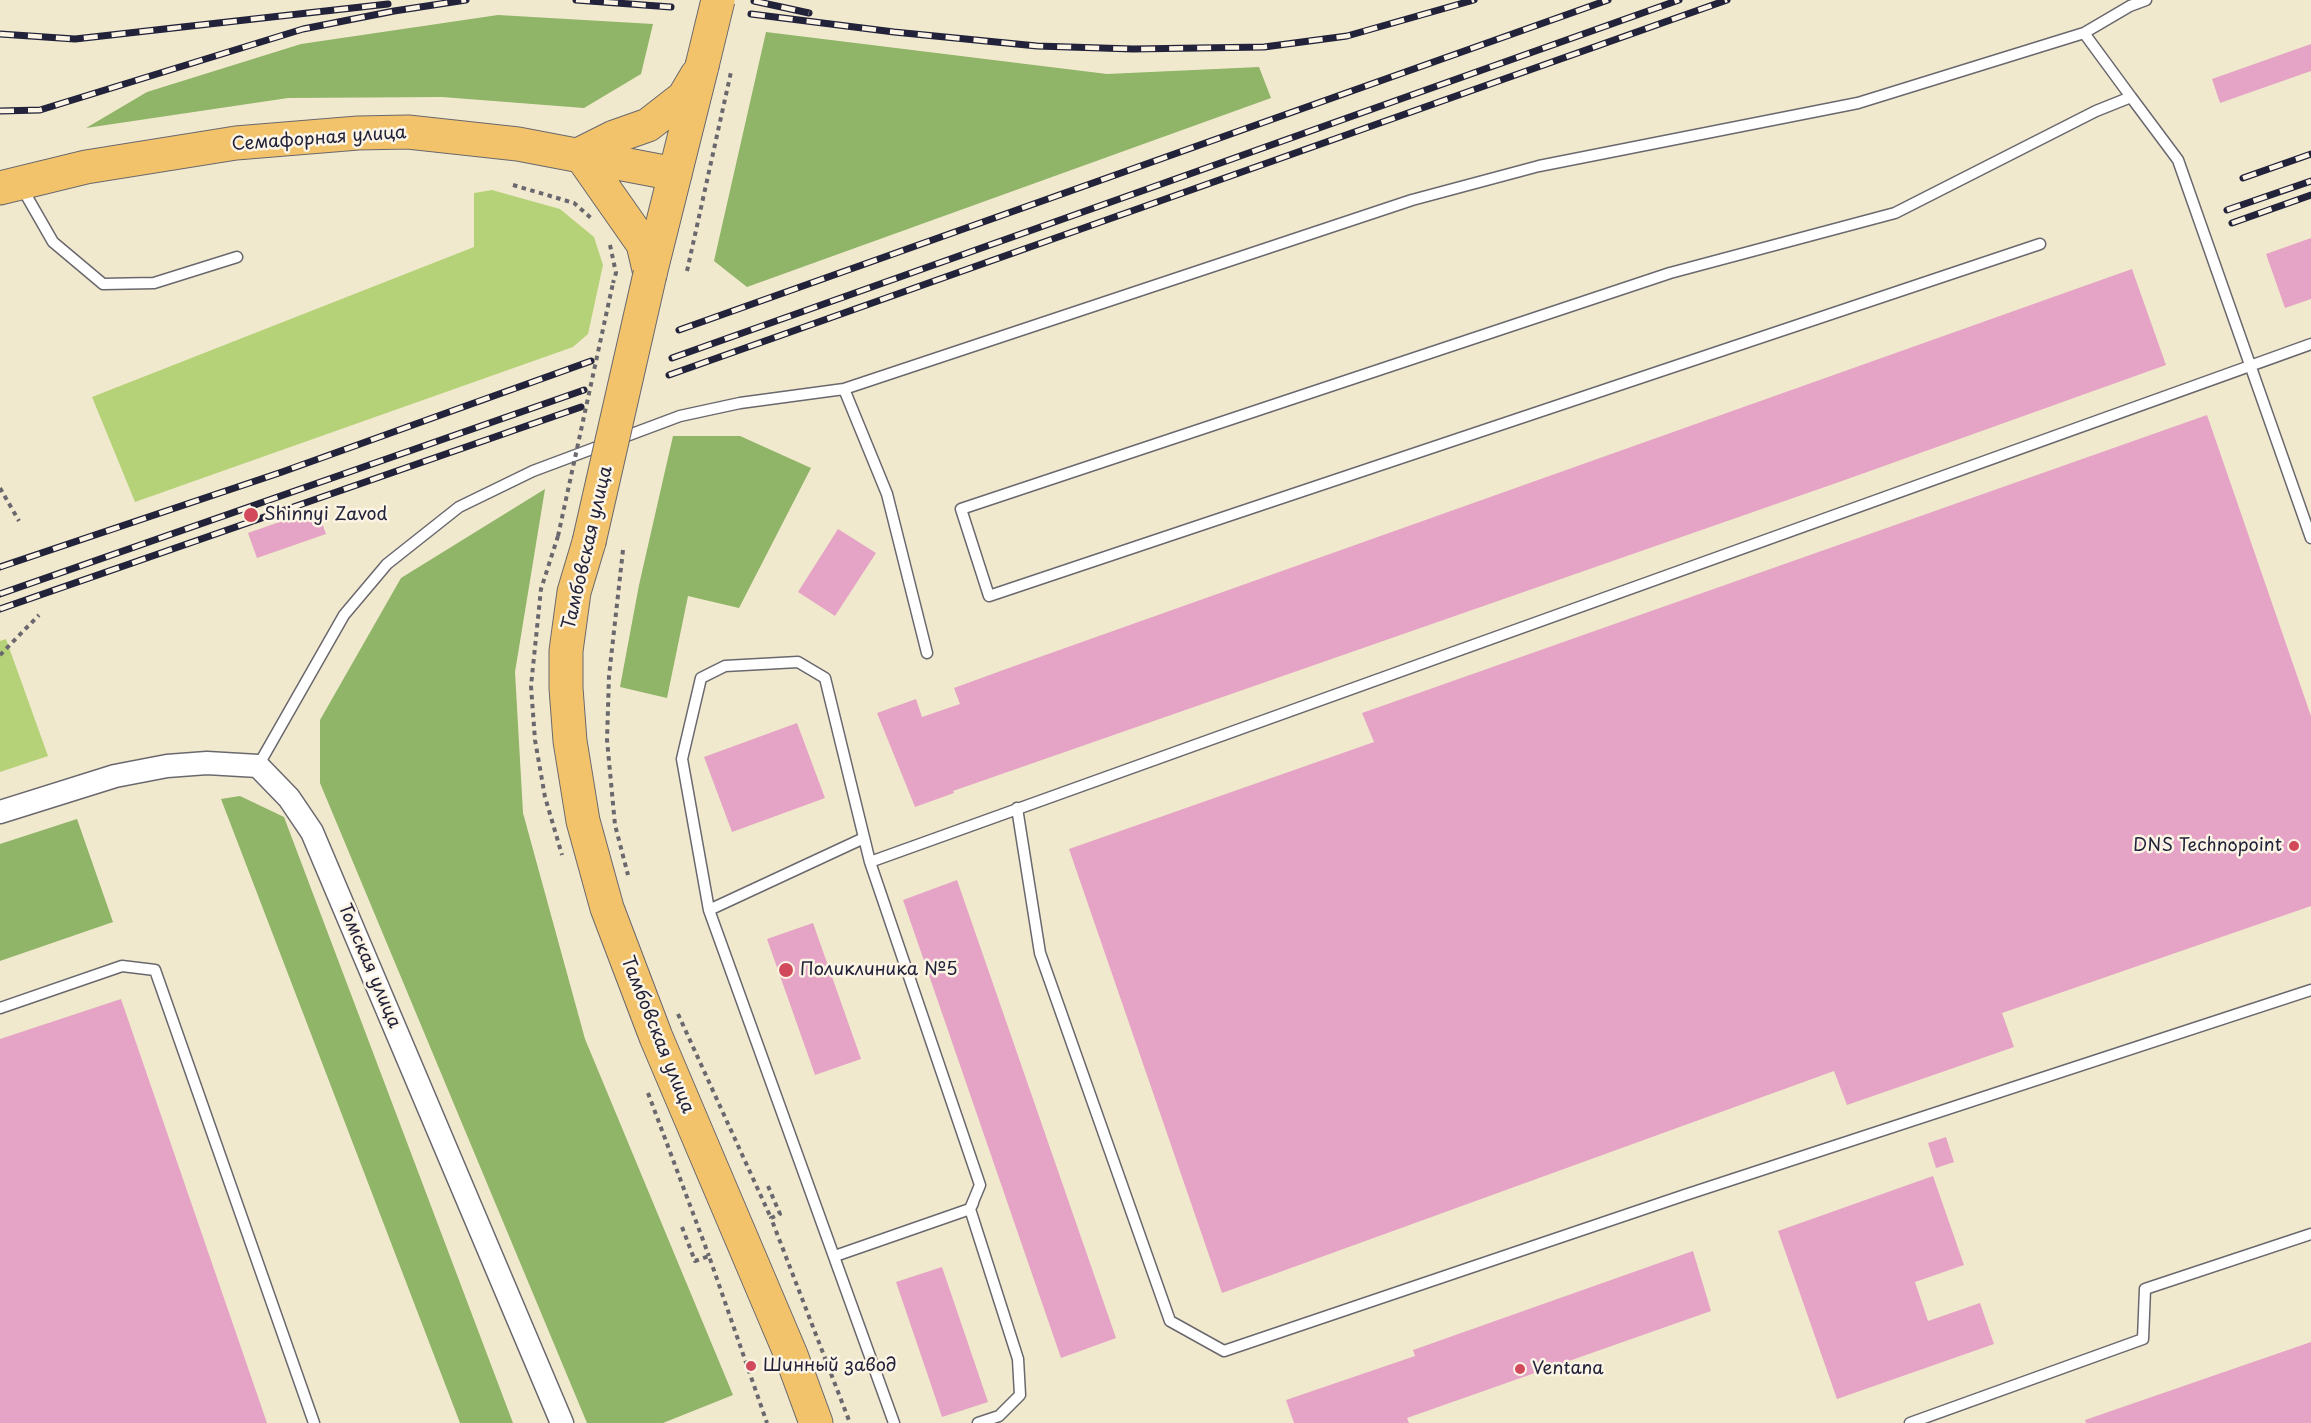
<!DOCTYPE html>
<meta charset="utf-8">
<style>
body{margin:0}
canvas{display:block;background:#f0e9cd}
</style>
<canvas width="2311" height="1423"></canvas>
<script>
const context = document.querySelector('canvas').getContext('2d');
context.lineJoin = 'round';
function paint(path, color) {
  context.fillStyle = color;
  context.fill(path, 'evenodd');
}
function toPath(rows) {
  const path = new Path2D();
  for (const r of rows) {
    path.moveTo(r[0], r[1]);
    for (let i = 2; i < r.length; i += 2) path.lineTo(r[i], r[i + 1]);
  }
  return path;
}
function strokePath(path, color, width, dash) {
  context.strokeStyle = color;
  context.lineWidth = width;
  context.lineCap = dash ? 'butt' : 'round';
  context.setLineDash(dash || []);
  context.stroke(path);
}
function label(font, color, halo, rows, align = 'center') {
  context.font = font + ' "Playpen Sans",sans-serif';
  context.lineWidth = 5;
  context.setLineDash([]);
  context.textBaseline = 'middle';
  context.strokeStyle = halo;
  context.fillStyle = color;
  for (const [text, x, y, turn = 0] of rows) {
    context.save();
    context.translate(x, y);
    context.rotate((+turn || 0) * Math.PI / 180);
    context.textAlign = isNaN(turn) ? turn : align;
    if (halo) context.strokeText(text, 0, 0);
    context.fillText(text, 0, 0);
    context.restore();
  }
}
paint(toPath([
 [492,190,560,209,594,237,603,265,588,334,573,347,135,502,92,397,474,247,474,193],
 [6,639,48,756,0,772,0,641]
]), '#b6d278');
paint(toPath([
 [498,15,653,24,641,74,584,108,442,97,288,98,86,128,147,92,301,44],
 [766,32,1107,74,1259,67,1271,98,747,287,714,261],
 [673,436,740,436,811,468,739,608,688,596,667,698,620,687,639,585],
 [545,489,515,672,523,813,585,1039,733,1395,663,1423,587,1423,320,783,320,720,401,578],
 [240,796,284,817,513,1423,460,1423,221,799],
 [77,819,113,922,0,961,0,844]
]), '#90b468');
paint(toPath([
 [2311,44,2311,71,2220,103,2212,79],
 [2311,238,2311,299,2285,308,2266,254],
 [2132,269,2166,365,1842,481,953,791,954,793,915,807,877,713,916,699,922,717,960,704,954,688,1006,669],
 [2207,415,2311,716,2311,906,2002,1013,2014,1047,1847,1105,1834,1071,1222,1293,1069,849,1374,742,1362,713],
 [317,509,326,534,257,558,248,533],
 [838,529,876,553,835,616,798,592],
 [797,723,825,798,732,832,704,757],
 [957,880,1116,1338,1061,1358,903,900],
 [813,923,861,1059,815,1075,767,939],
 [121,999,267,1423,0,1423,0,1039],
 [1946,1137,1954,1162,1936,1168,1928,1143],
 [1933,1176,1964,1265,1915,1282,1928,1321,1980,1303,1994,1344,1837,1399,1778,1231],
 [1693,1251,1711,1311,1407,1418,1409,1423,1294,1423,1286,1400,1415,1356,1413,1350],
 [942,1267,988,1402,942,1417,896,1282],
 [2311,1342,2311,1423,2086,1423,2085,1420]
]), '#e5a4c5');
const service = toPath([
 [2084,33,2131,97],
 [22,188,53,242,103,284,154,283,237,257],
 [2040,244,989,596,961,509,1670,273,1895,213,2096,111,2131,97,2178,160,2311,538],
 [844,389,887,494,927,653],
 [258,766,344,615,387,564,459,507,533,471,680,416,740,403,844,389,1412,200,1539,166,1858,103,2084,33,2130,6,2146,0],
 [1017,808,1040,953,1170,1321,1224,1351,1685,1195,2311,990],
 [870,862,2311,344],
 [709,910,864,838],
 [0,1008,122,966,155,970,314,1423],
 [835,1256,970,1209,973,1203],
 [894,1423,709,910,682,759,701,678,725,666,798,662,825,678,870,862,980,1185,970,1209,1018,1359,1020,1395,999,1416,978,1423],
 [1910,1423,2143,1339,2145,1289,2311,1234]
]);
const minor = toPath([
 [0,812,115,776,167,766,207,763,258,766,289,798,312,832,562,1423]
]);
const primary = toPath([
 [650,274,675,174],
 [589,542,574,592,566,651,566,688,570,741,583,821,607,908,656,1037,791,1355,816,1423]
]);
const trunk = toPath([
 [580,154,614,137,648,125,684,97,697,75],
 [580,154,643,244,650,274],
 [0,188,86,167,236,143,358,133,408,132,518,144,675,174,702,66]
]);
strokePath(service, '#6a686e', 13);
strokePath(minor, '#6a686e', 25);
strokePath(primary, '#6a686e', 35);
strokePath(trunk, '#6a686e', 35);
strokePath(toPath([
 [513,185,574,203,591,218],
 [610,245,616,273,613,283],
 [687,271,731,72],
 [0,488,19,521],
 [558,536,541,589,531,686,535,740,545,797,562,855],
 [623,550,609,676,607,740,615,825,628,875],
 [0,655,39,615],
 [678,1014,771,1218],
 [648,1093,709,1256],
 [768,1186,780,1214,771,1218,850,1423],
 [682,1227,695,1261,709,1256,767,1423]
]), '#6a686e', 4, [4.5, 4.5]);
strokePath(service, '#fff', 10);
strokePath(minor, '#fff', 22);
strokePath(primary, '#f2c36a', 33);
strokePath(trunk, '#f2c36a', 33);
const rail = toPath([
 [576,0,671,7],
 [754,1,809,13],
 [751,14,894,32,1037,46,1133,49,1264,47,1347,36,1474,0],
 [0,34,75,39,388,4],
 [0,111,40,110,303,29,394,11,466,0],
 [2243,178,2311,154],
 [2227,210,2311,181],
 [2232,223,2311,195],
 [679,330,1608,0],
 [672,358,1679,0],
 [669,375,1727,0],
 [0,567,282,472,591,361],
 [0,594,584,390],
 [0,609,581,407]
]);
strokePath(rail, '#22223b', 7);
strokePath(rail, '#fcf5e5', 4.5, [14]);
const primaryBridge = toPath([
 [589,542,650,274]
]);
const trunkBridge = toPath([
 [702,66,718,0]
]);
strokePath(primaryBridge, '#6a686e', 35, []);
strokePath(trunkBridge, '#6a686e', 35, []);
strokePath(toPath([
 [558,536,613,283]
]), '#6a686e', 4, [4.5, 4.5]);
strokePath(primaryBridge, '#f2c36a', 33);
strokePath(trunkBridge, '#f2c36a', 33);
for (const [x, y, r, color] of [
 [251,515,8,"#d1495b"],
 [2294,846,6,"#d1495b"],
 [786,970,8,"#d1495b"],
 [751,1366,6,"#d1495b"],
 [1520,1369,6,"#d1495b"]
]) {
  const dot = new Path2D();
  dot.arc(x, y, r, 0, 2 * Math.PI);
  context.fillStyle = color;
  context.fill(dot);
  strokePath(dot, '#fcf5e5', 2);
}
label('18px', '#22223b', '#fcf5e5', [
 ["Семафорная улица",319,139,-4],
 ["Тамбовская улица",588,548,-77],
 ["Томская улица",369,966,67],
 ["Тамбовская улица",657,1035,68]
]);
label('18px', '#22223b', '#fcf5e5', [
 ["Shinnyi Zavod",264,515],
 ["DNS Technopoint",2282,846,"right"],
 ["Поликлиника №5",800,970],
 ["Шинный завод",763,1366],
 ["Ventana",1532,1369]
], 'left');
</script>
